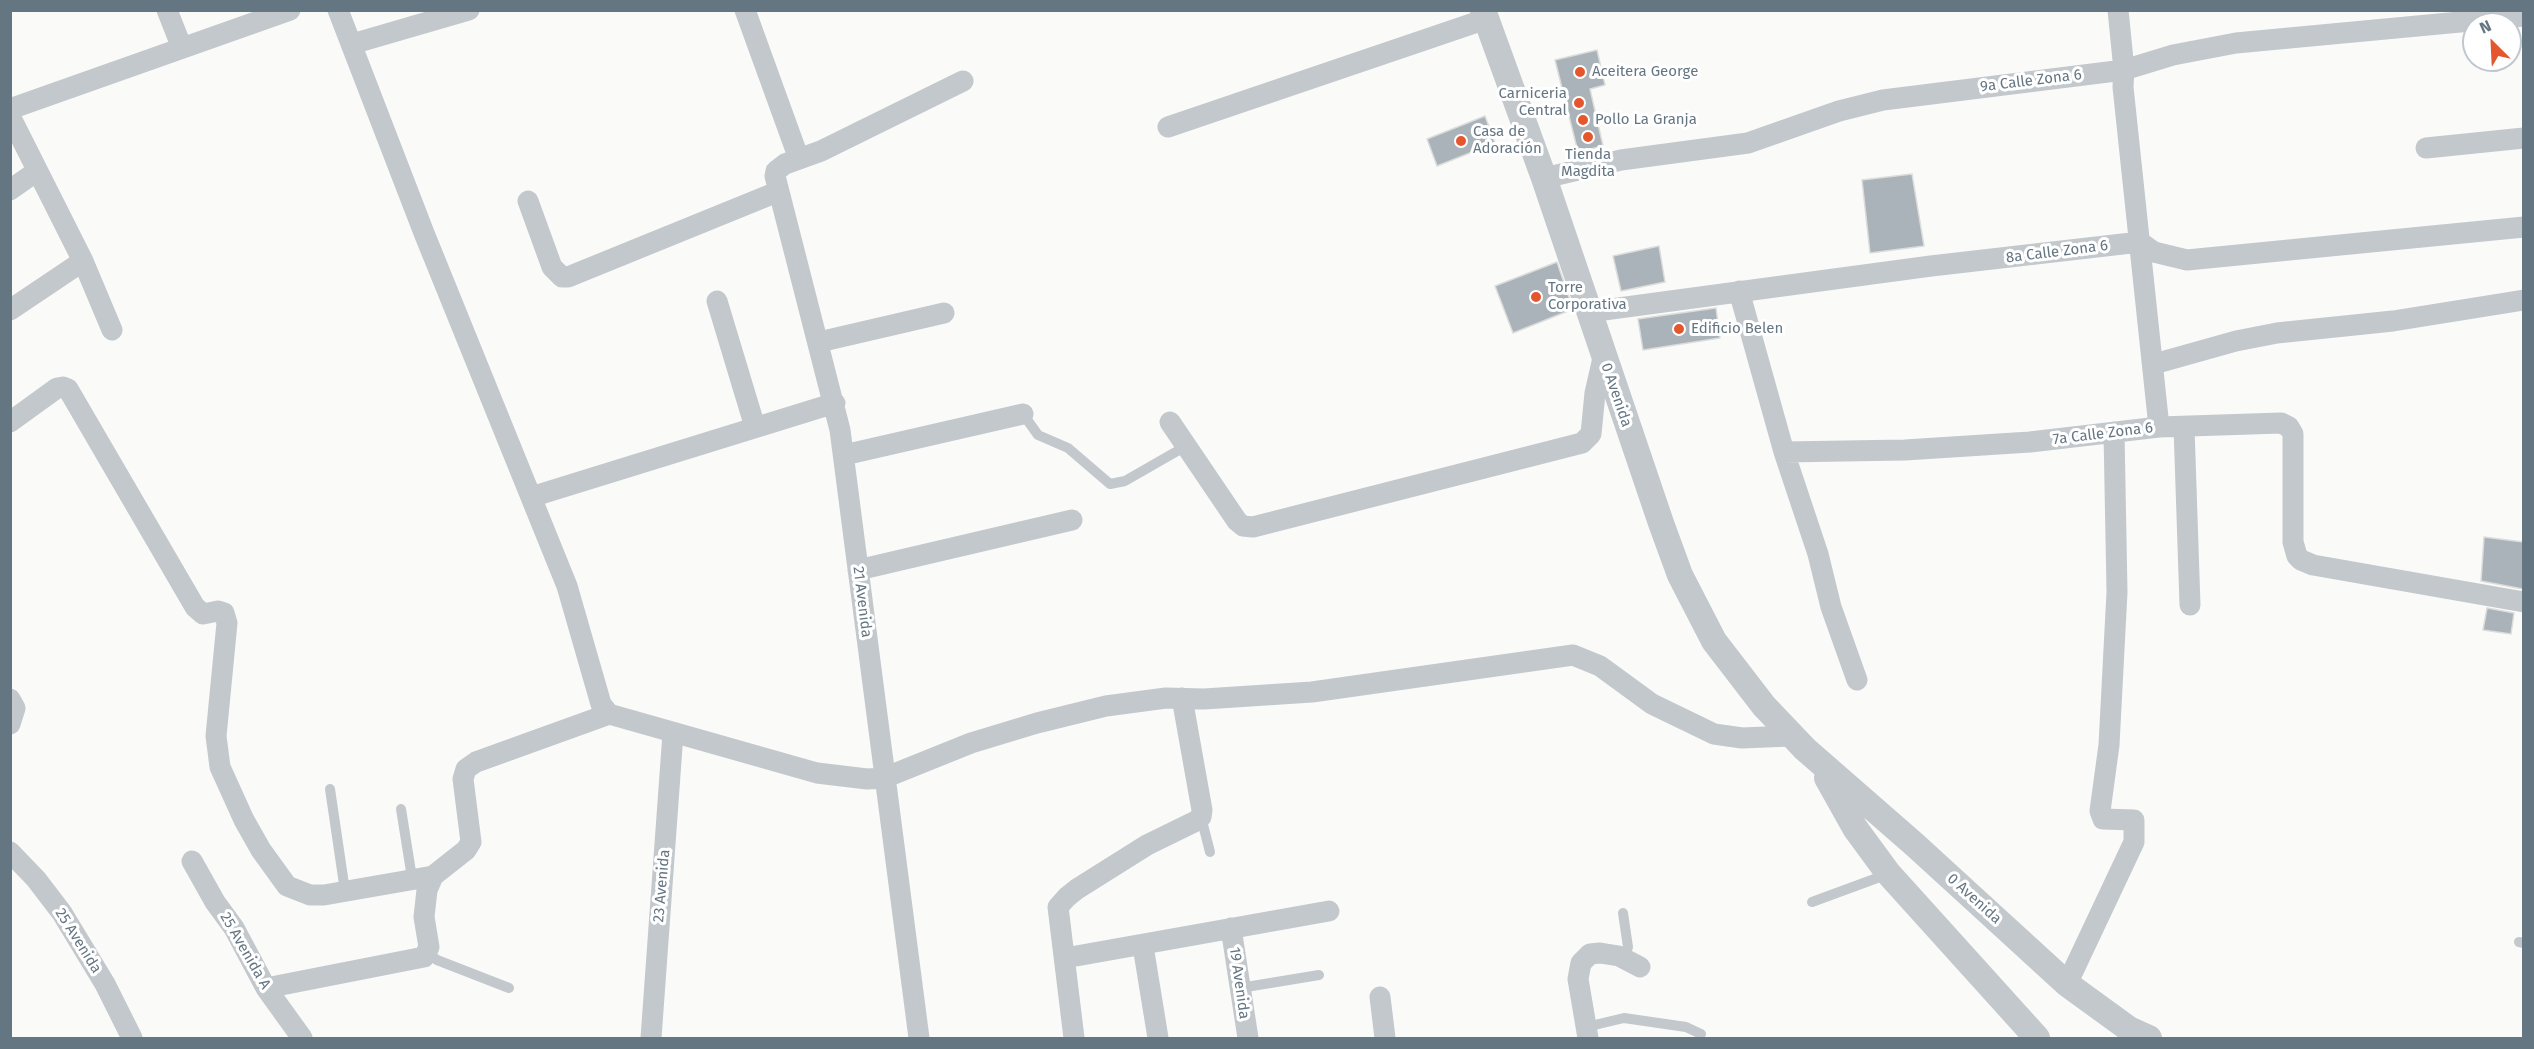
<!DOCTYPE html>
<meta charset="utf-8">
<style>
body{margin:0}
#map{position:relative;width:2534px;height:1049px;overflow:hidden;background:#fafaf8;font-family:"Fira Sans",sans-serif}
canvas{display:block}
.frame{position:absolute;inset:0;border:12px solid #657683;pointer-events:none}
.north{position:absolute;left:2462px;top:12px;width:60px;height:60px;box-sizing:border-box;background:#fff;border:2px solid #c1c8cd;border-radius:50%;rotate:336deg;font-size:16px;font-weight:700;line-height:24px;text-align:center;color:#657683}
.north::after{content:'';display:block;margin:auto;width:21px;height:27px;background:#e4572e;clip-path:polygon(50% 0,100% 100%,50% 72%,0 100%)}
</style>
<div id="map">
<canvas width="2534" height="1049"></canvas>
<div class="frame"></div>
<div class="north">N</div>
</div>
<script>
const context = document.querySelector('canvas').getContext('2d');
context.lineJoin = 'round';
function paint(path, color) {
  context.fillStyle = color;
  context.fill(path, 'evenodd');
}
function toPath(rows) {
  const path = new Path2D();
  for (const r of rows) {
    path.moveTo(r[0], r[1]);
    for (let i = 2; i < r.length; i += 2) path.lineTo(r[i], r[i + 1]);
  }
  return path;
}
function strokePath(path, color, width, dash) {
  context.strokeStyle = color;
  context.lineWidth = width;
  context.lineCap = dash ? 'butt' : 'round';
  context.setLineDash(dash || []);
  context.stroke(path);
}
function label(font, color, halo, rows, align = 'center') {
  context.font = font + ' "Fira Sans",sans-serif';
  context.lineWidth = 6;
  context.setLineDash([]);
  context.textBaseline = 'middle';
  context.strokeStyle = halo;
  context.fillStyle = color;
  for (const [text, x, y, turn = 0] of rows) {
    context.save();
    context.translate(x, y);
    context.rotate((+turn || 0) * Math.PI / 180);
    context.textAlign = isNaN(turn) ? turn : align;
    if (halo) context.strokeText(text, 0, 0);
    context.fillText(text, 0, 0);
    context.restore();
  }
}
const building = toPath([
 [1597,50,1605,85,1590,89,1603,146,1578,152,1555,60,1597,50],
 [1485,116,1495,143,1437,166,1427,139,1485,116],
 [1912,174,1924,246,1870,253,1862,180,1912,174],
 [1659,246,1665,282,1621,291,1613,256,1659,246],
 [1557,262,1573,309,1513,333,1495,286,1557,262],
 [1716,308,1720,338,1643,350,1638,319,1716,308],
 [2484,537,2523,542,2523,589,2481,581,2484,537],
 [2487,608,2514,613,2511,634,2483,630,2487,608]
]);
paint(building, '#aab3b9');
strokePath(building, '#dcdcda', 1.5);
strokePath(toPath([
 [1023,414,1038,435,1068,448,1110,484,1125,481,1186,446],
 [330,789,345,891],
 [401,809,412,878],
 [1201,817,1210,852],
 [1812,902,1888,874],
 [2519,942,2524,943],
 [428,953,437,960,509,988],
 [1620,956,1626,954,1628,947,1623,913],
 [1240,988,1319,975],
 [1586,1027,1624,1018,1686,1027,1701,1034]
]), '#c3c8cc', 10);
strokePath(toPath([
 [167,10,182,48],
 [338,10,424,233,567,586,601,704,609,714],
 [745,10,799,159],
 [2118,10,2124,70,2123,87,2159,427],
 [352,44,469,10],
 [10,109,290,10],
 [10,116,83,261,112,330],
 [1168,127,1486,19],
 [2426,148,2524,138],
 [1544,178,1621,160,1748,143,1839,111,1883,100,2124,70,2173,55,2236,43,2524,16],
 [10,190,37,171],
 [528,201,552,267,562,277,568,277,777,192],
 [1739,291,1784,452,1818,554,1831,607,1857,680],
 [717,301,755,427],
 [10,310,83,261],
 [1589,312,1931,266,2140,242,2154,252,2187,260,2524,227],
 [819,342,944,313],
 [2154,364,2236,341,2277,333,2393,321,2524,300],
 [10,422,57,388,63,387,68,389,195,607,203,614,218,611,224,613,227,623,216,736,220,767,244,820,261,850,287,886,310,895,324,895,433,876],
 [1170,422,1237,521,1243,526,1253,527,1582,443,1591,434,1595,393,1603,358],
 [2184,427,2190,605],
 [1784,452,1905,450,2030,442,2159,427,2281,423,2289,427,2293,434,2293,542,2297,556,2301,560,2313,565,2524,602],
 [844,455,1023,414],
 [531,497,835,403],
 [858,570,1072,520],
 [10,699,15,708,10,724],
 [10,852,36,879,62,913,105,984,132,1038],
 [192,861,215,902,234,928,266,988,302,1038],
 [1231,928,1248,1038],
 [1143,946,1158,1038],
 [1065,958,1329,911],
 [2067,984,2134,842,2134,820,2103,819,2100,811,2109,745,2117,592,2114,432],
 [266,988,424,957,429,947,424,917,427,890,433,876,466,850,471,842,463,779,466,769,476,762,609,714,817,773,867,779,884,778,971,743,1037,723,1106,706,1166,698,1204,699,1312,692,1573,655,1600,666,1652,704,1714,734,1742,738,1791,736],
 [1380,997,1385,1038],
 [651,1038,673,733],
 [919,1038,840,430,775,176,776,171,785,164,821,151,963,81],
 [1074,1038,1058,907,1067,897,1077,889,1147,845,1196,821,1201,817,1202,810,1182,698],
 [1588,1038,1578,979,1581,963,1590,954,1600,953,1619,956,1640,967]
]), '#c3c8cc', 21);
strokePath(toPath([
 [1483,10,1544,178,1661,523,1680,575,1714,641,1764,706,1805,749,1915,845,2067,984,2129,1029,2149,1038],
 [1827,778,1855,828,1888,873,2037,1038]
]), '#c3c8cc', 26);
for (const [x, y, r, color] of [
 [1580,72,6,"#e4572e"],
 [1579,103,6,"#e4572e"],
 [1583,120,6,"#e4572e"],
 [1588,137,6,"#e4572e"],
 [1461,141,6,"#e4572e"],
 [1536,297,6,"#e4572e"],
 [1679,329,6,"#e4572e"]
]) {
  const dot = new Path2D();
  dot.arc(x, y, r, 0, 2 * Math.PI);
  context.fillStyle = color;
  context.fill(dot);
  strokePath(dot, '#fff', 2);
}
label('15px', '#657683', '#fff', [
 ["Aceitera George",1592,72],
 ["Carniceria",1567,94,"right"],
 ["Central",1567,111,"right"],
 ["Pollo La Granja",1595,120],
 ["Casa de",1473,132],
 ["Adoración",1473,149],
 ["Tienda",1588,155,"center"],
 ["Magdita",1588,172,"center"],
 ["Torre",1548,288],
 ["Corporativa",1548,305],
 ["Edificio Belen",1691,329]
], 'left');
label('15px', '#657683', '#fff', [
 ["9a Calle Zona 6",2031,81,-7],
 ["8a Calle Zona 6",2057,252,-7],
 ["0 Avenida",1616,395,71],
 ["7a Calle Zona 6",2103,434,-7],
 ["21 Avenida",862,602,83],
 ["23 Avenida",662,886,-85],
 ["0 Avenida",1974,899,42],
 ["25 Avenida",78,941,58],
 ["25 Avenida A",245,951,60],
 ["19 Avenida",1239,983,82]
]);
</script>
